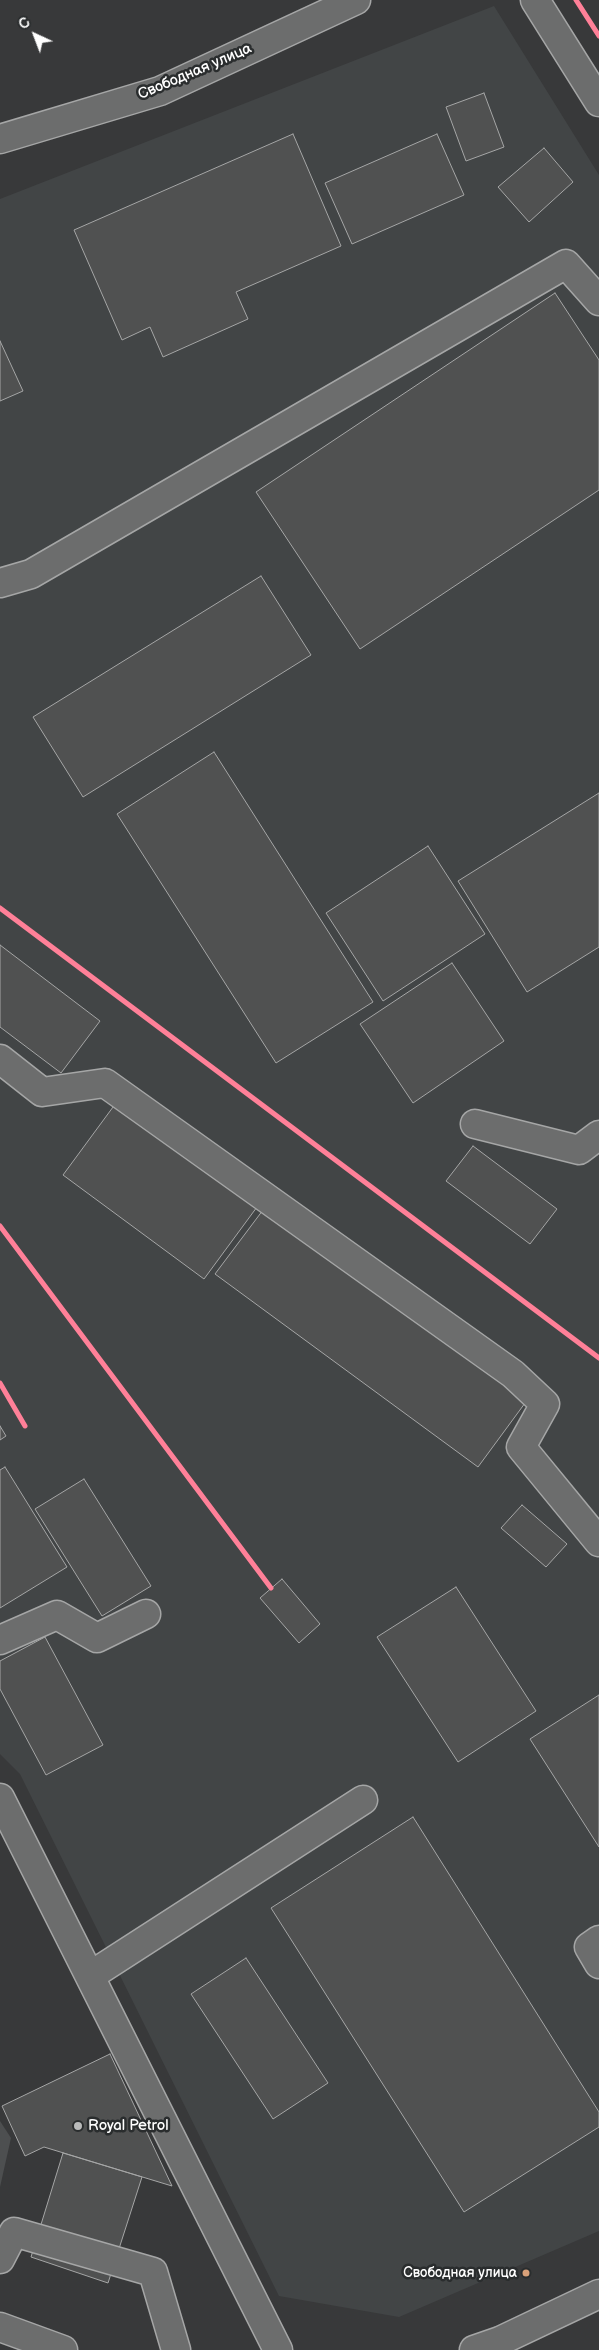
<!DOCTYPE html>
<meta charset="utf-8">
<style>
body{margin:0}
#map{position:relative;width:599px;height:2350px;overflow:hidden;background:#38393a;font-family:"Balsamiq Sans",sans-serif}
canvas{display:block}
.north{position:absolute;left:10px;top:10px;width:50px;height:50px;-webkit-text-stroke:4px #2a2d2e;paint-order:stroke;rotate:317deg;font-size:14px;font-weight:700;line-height:20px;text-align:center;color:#fff}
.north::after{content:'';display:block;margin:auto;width:18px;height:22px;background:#fff;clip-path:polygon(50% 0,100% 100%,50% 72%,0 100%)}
</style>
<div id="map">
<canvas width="599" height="2350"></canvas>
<div class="north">С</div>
</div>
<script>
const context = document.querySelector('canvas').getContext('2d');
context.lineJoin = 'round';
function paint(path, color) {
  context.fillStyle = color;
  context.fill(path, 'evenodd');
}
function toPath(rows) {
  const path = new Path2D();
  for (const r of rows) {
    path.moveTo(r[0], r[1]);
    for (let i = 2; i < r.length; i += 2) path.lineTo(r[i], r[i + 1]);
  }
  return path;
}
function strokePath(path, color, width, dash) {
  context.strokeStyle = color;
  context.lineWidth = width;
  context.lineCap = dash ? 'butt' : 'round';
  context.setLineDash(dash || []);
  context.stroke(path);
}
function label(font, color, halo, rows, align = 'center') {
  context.font = font + ' "Balsamiq Sans",sans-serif';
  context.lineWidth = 5;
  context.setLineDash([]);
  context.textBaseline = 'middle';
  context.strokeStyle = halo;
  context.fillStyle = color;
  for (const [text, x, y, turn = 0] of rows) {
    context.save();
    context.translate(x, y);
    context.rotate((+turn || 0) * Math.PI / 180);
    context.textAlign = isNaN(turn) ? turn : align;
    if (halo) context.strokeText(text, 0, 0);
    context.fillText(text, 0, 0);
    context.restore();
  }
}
paint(toPath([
 [494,6,599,175,599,2231,399,2317,279,2296,20,1774,0,1754,0,199]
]), '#424546');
paint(toPath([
 [0,2121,11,2138,0,2187]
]), '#4d4f50');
const building = toPath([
 [484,93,504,147,466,161,446,107,484,93],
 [293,134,341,246,236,292,248,319,163,357,150,327,122,340,74,230,293,134],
 [437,134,464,195,352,244,325,183,437,134],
 [544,148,573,182,529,222,498,187,544,148],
 [555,293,599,360,599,490,360,649,256,492,555,293],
 [0,341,23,391,0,401,0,341],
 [261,576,311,655,83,797,33,717,261,576],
 [214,752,373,1002,276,1063,117,814,214,752],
 [599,793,599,947,527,992,458,881,599,793],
 [428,846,485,934,383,1001,326,913,428,846],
 [0,945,100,1021,61,1073,0,1027,0,945],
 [452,963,504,1041,413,1103,360,1024,452,963],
 [116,1103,257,1207,204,1279,63,1175,116,1103],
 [473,1146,557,1209,530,1244,446,1181,473,1146],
 [266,1206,528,1399,478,1467,215,1274,266,1206],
 [0,1426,6,1436,0,1440,0,1426],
 [5,1467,67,1567,0,1608,0,1470,5,1467],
 [84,1479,151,1586,102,1616,35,1509,84,1479],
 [522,1505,567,1544,546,1567,501,1528,522,1505],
 [282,1579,320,1624,299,1643,260,1598,282,1579],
 [456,1587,536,1711,458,1762,377,1637,456,1587],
 [45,1637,103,1745,46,1775,0,1689,0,1661,45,1637],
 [599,1695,599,1847,530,1739,599,1695],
 [413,1817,599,2112,599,2127,464,2212,271,1908,413,1817],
 [246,1958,328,2083,273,2119,191,1994,246,1958],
 [110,2054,172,2186,44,2147,25,2156,2,2106,110,2054],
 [63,2153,142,2177,108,2283,31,2257,63,2153]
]);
paint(building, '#505151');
strokePath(building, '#a5a6a6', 1);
const minor = toPath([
 [535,0,599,102],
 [0,139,160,91,356,0],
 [0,583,31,574,566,264,599,301],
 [0,1059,42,1092,105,1083,513,1374,545,1404,521,1447,599,1542],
 [475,1124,579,1150,599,1135],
 [0,1640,57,1615,97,1638,146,1614],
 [0,1798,278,2350],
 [599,1940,589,1947,599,1964],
 [90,1976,363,1800],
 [0,2259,14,2232,153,2272,176,2350]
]);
const major = toPath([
 [0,2327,63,2350],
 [474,2350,500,2341,599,2294]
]);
strokePath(minor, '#a5a6a6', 31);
strokePath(major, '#a5a6a6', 31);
strokePath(minor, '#6c6d6d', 28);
strokePath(major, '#6c6d6d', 28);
strokePath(toPath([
 [576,0,599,36],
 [0,908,599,1358],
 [0,1226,271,1588],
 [0,1383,25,1426]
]), '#ff8098', 5);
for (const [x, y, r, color] of [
 [78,2126,5,"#b9baba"],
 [526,2273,4.5,"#d9a179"]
]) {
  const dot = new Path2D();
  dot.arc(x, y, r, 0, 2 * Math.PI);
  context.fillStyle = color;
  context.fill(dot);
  strokePath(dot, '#2a2d2e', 2);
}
label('14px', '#fff', '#2a2d2e', [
 ["Свободная улица",517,2273]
], 'right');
label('15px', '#fff', '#2a2d2e', [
 ["Свободная улица",195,72,-23]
]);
label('15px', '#fff', '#2a2d2e', [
 ["Royal Petrol",88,2126]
], 'left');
</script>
